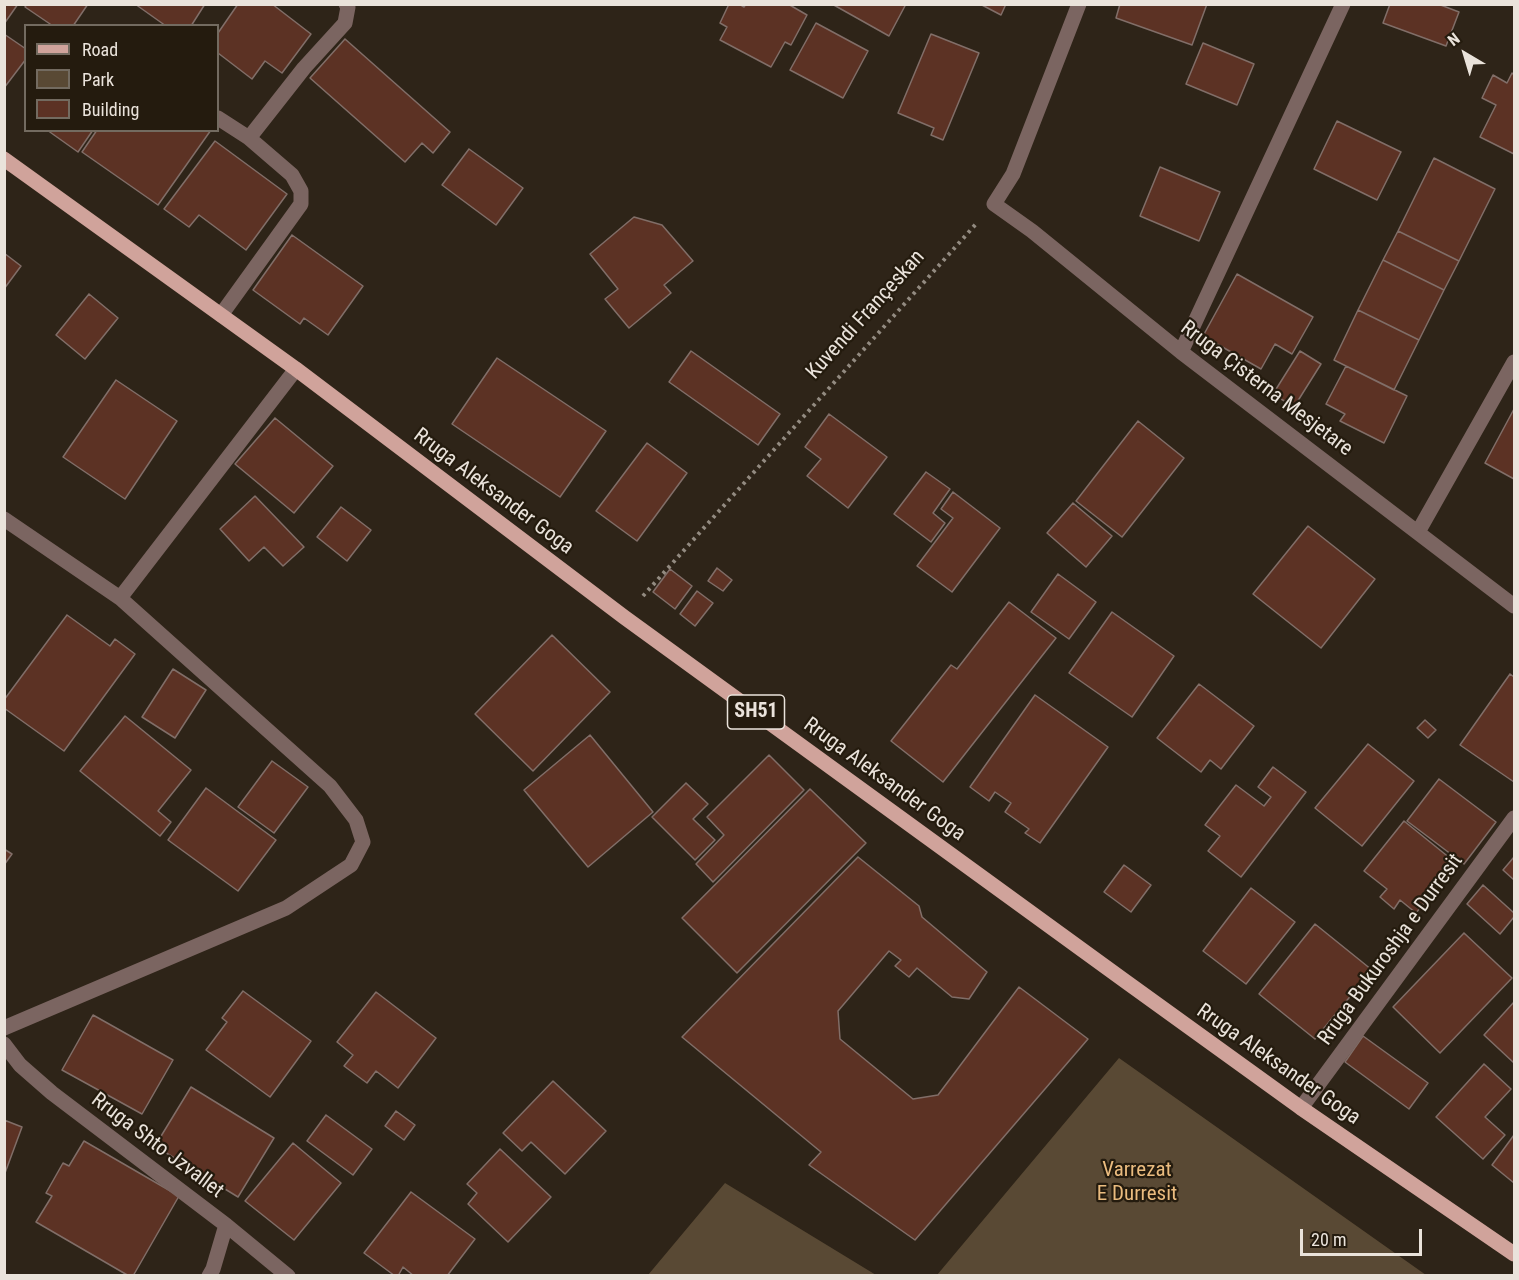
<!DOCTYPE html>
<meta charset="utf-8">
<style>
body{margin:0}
#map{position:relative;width:1519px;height:1280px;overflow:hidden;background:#2e2418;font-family:"Roboto Condensed",sans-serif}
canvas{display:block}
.frame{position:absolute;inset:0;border:6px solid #eae3db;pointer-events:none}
.legend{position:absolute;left:24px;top:24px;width:195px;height:108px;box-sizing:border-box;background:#241b0e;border:2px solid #736b60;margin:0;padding:8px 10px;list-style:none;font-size:18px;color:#eae3db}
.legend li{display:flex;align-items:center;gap:12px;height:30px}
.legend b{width:30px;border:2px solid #736b60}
.north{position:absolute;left:1435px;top:24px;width:60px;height:60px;-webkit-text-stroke:4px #241b0e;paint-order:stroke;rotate:322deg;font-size:16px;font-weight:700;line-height:24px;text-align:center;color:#eae3db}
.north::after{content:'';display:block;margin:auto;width:21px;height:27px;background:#eae3db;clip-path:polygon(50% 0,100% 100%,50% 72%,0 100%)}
.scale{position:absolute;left:1300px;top:1229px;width:122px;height:27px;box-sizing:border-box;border:3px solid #eae3db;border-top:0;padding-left:8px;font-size:18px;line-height:21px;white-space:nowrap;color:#eae3db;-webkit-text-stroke:4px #241b0e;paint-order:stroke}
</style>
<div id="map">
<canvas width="1519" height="1280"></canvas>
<div class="frame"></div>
<ul class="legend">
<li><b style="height:8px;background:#d0a39b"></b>Road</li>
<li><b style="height:16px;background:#594934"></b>Park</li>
<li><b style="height:16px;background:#5c3224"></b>Building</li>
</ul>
<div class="north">N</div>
<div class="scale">20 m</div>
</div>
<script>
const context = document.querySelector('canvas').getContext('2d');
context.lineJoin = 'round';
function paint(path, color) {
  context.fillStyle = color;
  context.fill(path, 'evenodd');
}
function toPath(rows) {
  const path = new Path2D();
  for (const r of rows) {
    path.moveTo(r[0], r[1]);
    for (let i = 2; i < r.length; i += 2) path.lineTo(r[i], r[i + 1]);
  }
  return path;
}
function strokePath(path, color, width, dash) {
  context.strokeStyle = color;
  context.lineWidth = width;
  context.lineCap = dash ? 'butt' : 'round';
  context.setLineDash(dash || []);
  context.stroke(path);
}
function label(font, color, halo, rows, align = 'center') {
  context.font = font + ' "Roboto Condensed",sans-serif';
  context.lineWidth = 4.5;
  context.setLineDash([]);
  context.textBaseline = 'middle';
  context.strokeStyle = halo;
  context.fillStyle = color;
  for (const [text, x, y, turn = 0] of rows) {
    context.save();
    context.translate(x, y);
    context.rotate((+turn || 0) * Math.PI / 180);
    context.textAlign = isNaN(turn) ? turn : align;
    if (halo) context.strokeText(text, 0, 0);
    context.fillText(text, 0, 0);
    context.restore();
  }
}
paint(toPath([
 [1119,1058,1426,1275,937,1275],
 [725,1183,876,1275,648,1275]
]), '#594934');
const building = toPath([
 [4,4,18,4,4,24,4,4],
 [27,4,88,4,73,26,53,26,25,7,27,4],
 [135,4,205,4,191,26,166,26,135,4],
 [238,4,272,4,311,34,282,73,265,61,252,79,218,53,218,33,238,4],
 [729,4,739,4,744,7,746,4,788,4,807,15,791,45,785,42,771,67,720,40,727,27,720,23,729,4],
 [832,4,906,4,889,36,832,4],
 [980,4,1006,4,1001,15,980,4],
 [1120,4,1207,4,1192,45,1116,18,1120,4],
 [1390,4,1438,4,1459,12,1446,46,1383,23,1390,4],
 [816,23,868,51,843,98,790,70,816,23],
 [4,34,26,49,26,59,4,88,4,34],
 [931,34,979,53,943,140,931,135,934,128,898,113,931,34],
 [345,39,450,132,433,153,422,143,405,162,310,78,345,39],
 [1203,43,1254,64,1237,105,1186,84,1203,43],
 [1512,73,1514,75,1514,154,1480,137,1496,105,1482,98,1493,75,1507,83,1512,73],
 [1337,121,1401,152,1377,200,1314,169,1337,121],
 [47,130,93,130,78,152,47,130],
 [97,130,211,130,158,205,82,152,97,130],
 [215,141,287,194,246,250,199,215,189,227,164,209,215,141],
 [469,149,523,188,496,225,442,185,469,149],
 [1434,158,1495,189,1459,261,1398,231,1434,158],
 [1160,167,1220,192,1199,241,1140,216,1160,167],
 [634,217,662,225,693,261,664,285,671,293,629,328,605,299,618,289,590,254,634,217],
 [1398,231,1459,261,1444,290,1383,260,1398,231],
 [292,235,363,286,328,335,304,318,300,324,253,290,292,235],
 [4,253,21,266,4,289,4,253],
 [1383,260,1444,290,1419,340,1358,310,1383,260],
 [1237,274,1313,317,1292,354,1275,344,1261,369,1203,336,1237,274],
 [89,294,118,318,85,359,56,335,89,294],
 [1358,310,1419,340,1394,390,1334,360,1358,310],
 [691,351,780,414,758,445,669,382,691,351],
 [1300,351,1321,364,1294,407,1273,394,1300,351],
 [497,358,606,431,560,497,452,424,497,358],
 [1346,366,1407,396,1384,443,1340,421,1345,414,1326,404,1346,366],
 [116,380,177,421,125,499,63,457,116,380],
 [1514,409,1514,479,1485,463,1514,409],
 [829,414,887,457,848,508,807,476,821,459,805,447,829,414],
 [275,418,333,466,294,513,235,464,275,418],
 [1138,421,1184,458,1122,537,1076,501,1138,421],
 [647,443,687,473,637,541,596,511,647,443],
 [926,472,950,489,933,513,945,523,931,542,894,514,926,472],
 [953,492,1000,528,952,592,917,566,953,518,941,509,953,492],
 [255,496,304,547,283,566,264,547,249,561,220,529,255,496],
 [1073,503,1112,536,1086,567,1047,533,1073,503],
 [341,507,371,530,347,561,317,537,341,507],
 [1308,526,1375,579,1321,648,1253,594,1308,526],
 [717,568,732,580,723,591,708,581,717,568],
 [670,569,692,586,675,609,653,592,670,569],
 [1058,574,1096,602,1069,639,1031,612,1058,574],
 [697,591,713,603,695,626,680,614,697,591],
 [1009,602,1056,638,943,782,891,741,951,665,957,669,1009,602],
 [1112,612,1174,656,1132,717,1069,673,1112,612],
 [67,615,110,646,115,639,135,654,64,751,4,708,4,700,67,615],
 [552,635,610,692,533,771,475,714,552,635],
 [173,669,206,690,175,738,142,717,173,669],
 [1510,674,1514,677,1514,782,1460,745,1510,674],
 [1199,684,1254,726,1221,769,1210,760,1201,772,1157,738,1199,684],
 [1035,695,1108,747,1040,843,1025,833,1029,829,1005,812,1011,803,995,792,989,801,970,787,1035,695],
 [125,716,191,770,158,811,171,822,160,836,80,771,125,716],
 [1425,720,1436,730,1428,738,1417,728,1425,720],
 [590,735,653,812,588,867,524,790,590,735],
 [1368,744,1414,781,1362,846,1315,808,1368,744],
 [769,755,804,790,713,882,696,864,724,835,707,817,769,755],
 [272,761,308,787,274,833,238,807,272,761],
 [1273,767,1306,792,1241,877,1208,851,1220,836,1205,825,1236,785,1264,806,1271,797,1258,787,1273,767],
 [1439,779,1496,822,1464,864,1407,821,1439,779],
 [686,783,708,804,693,819,715,840,695,860,652,817,686,783],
 [206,788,276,840,238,891,168,840,206,788],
 [810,789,866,843,737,973,682,918,810,789],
 [1404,821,1456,863,1416,913,1400,900,1394,909,1380,897,1387,889,1364,871,1404,821],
 [4,849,12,854,4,865,4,849],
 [858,857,919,906,922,917,987,972,969,999,952,997,917,968,909,977,895,966,901,960,889,951,838,1011,840,1039,913,1099,938,1095,1019,987,1088,1039,915,1240,809,1165,821,1152,682,1037,858,857],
 [1514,857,1514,880,1503,870,1514,857],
 [1124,865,1151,885,1131,912,1104,892,1124,865],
 [1483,885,1514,913,1514,917,1500,934,1467,904,1483,885],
 [1251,888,1295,922,1246,984,1203,951,1251,888],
 [1315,924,1372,970,1315,1039,1259,994,1315,924],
 [1464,933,1512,978,1440,1053,1393,1007,1464,933],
 [243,991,311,1041,270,1097,206,1050,227,1022,222,1018,243,991],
 [376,992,436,1038,398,1088,376,1071,367,1083,344,1066,353,1055,337,1042,376,992],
 [1514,1002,1514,1063,1484,1035,1514,1002],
 [93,1015,173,1060,142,1114,62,1070,93,1015],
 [1363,1036,1428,1083,1409,1109,1345,1062,1363,1036],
 [1484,1064,1511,1089,1485,1117,1505,1135,1483,1159,1436,1117,1484,1064],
 [553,1081,606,1131,565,1174,531,1142,522,1151,503,1133,553,1081],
 [191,1087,274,1138,238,1197,155,1146,191,1087],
 [396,1111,415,1125,404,1140,385,1126,396,1111],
 [326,1115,372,1149,353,1175,307,1141,326,1115],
 [4,1120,22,1127,5,1173,4,1173,4,1120],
 [1514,1135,1514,1183,1492,1165,1514,1135],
 [84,1141,179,1196,133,1276,129,1276,36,1222,52,1196,46,1193,63,1163,69,1166,84,1141],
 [293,1143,341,1183,294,1240,245,1201,293,1143],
 [500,1149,551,1197,508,1242,468,1204,477,1193,467,1184,500,1149],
 [411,1192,475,1239,447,1276,414,1276,403,1267,398,1276,395,1276,364,1253,411,1192]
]);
paint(building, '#5c3224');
strokePath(building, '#816e68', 1.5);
strokePath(toPath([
 [643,596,976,224]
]), '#938b81', 4, [3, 4.5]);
strokePath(toPath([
 [1079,4,1013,174,994,204,1032,231,1181,352,1514,606],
 [218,118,249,138,292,175,301,191,301,204,221,315],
 [249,138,304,68,345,23,348,7,346,4],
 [1181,352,1343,4],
 [4,519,120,598,330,786,356,820,363,842,351,865,286,908,4,1028],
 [1418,532,1514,362],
 [120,598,296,369],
 [4,1044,20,1065,52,1093,226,1225,288,1276],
 [1301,1108,1514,818],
 [209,1276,213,1269,226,1225]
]), '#7b6561', 15);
strokePath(toPath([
 [4,159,296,369,624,617,1125,981,1301,1108,1514,1254]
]), '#d0a39b', 15);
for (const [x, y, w] of [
 [756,712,57]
]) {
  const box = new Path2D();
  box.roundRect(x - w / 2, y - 17, w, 34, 4.5);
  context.fillStyle = '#241b0e';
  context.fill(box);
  strokePath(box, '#eae3db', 1.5);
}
label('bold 20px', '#eae3db', null, [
 ["SH51",756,712]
]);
label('21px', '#eae3db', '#241b0e', [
 ["Kuvendi Françeskan",866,315,-48],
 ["Rruga Çisterna Mesjetare",1266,389,37],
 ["Rruga Aleksander Goga",493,492,37],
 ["Rruga Aleksander Goga",884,780,36],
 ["Rruga Bukuroshja e Durresit",1391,950,-54],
 ["Rruga Aleksander Goga",1278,1065,35],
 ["Rruga Shto Jzvallet",157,1146,37]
]);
label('21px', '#ebbc7f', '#241b0e', [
 ["Varrezat",1137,1171],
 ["E Durresit",1137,1195]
]);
</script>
